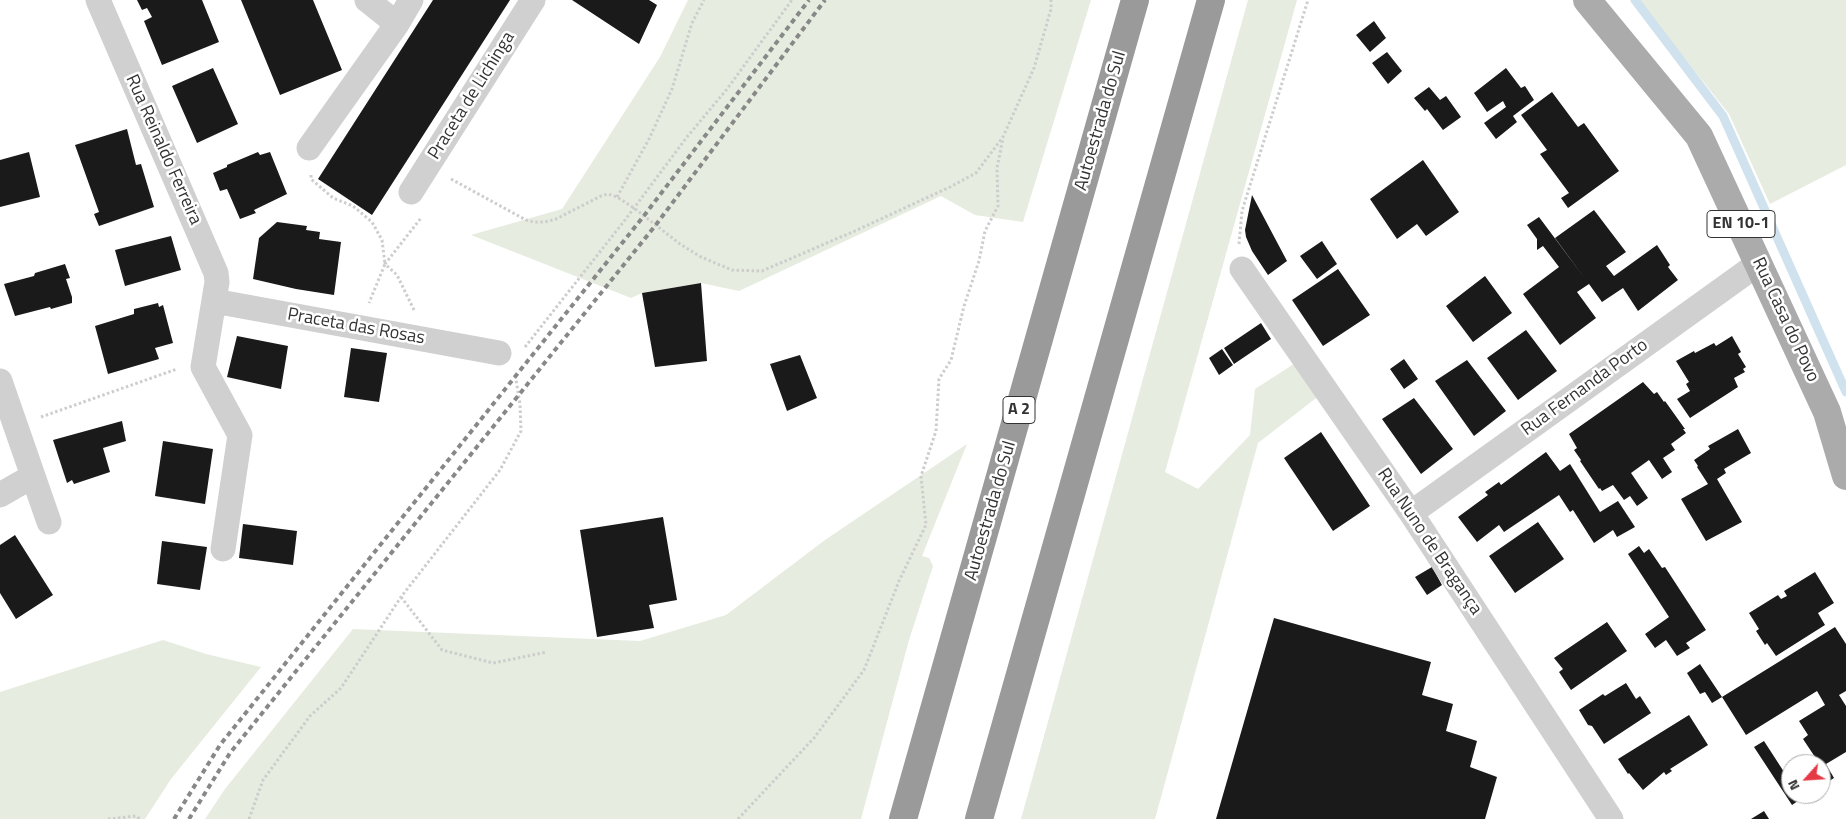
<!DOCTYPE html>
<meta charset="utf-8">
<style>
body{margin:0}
#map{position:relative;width:1846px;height:819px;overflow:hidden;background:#fff;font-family:"Titillium Web",sans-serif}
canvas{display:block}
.north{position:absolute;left:1781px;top:754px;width:50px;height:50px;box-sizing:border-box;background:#fff;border:1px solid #adadad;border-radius:50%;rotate:244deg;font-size:14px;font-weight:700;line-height:20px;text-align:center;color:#333}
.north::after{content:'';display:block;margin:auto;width:18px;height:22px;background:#e63946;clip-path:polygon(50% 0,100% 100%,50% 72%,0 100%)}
</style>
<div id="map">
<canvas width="1846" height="819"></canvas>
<div class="north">N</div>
</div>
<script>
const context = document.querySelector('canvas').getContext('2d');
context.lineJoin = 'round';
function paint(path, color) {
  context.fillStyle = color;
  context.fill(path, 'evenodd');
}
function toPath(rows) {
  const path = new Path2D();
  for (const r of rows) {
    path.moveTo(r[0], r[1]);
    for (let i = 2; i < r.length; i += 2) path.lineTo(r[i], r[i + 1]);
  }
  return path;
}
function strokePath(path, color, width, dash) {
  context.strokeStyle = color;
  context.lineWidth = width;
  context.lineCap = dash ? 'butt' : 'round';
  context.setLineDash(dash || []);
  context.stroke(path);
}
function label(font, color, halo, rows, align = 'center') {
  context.font = font + ' "Titillium Web",sans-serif';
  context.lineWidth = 5;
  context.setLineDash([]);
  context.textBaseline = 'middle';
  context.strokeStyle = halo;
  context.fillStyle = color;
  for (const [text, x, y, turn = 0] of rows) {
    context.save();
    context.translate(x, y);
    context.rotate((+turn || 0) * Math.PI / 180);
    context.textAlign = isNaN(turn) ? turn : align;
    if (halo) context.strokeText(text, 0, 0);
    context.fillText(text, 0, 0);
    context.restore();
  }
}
paint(toPath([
 [688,0,1091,0,1023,222,975,215,941,196,739,291,701,283,642,293,631,298,471,235,562,209,660,57],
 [1248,0,1297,0,1165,472,1198,489,1250,435,1255,389,1297,362,1320,395,1258,443,1155,819,1021,819],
 [1638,0,1846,0,1846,165,1770,204,1729,114],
 [967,444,922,556,929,558,933,566,909,640,861,819,205,819,225,789,353,629,640,641,726,615,825,540],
 [163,640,206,654,261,667,171,779,145,819,0,819,0,692]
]), '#e6ecdf');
strokePath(toPath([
 [1635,0,1723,116,1846,392]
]), '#cfe2ee', 9);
paint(toPath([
 [137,0,202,0,219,42,162,65,144,21,152,17,147,8,142,10],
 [241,0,313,0,342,70,280,95],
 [433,0,510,0,372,215,318,179],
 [572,0,649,0,657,5,639,44],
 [1374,21,1386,38,1370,52,1356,35],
 [1387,52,1402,71,1388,84,1372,63],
 [213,68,238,124,197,143,172,86],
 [1506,68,1521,88,1525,86,1534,100,1513,116,1517,122,1496,139,1484,123,1506,107,1503,101,1487,112,1474,93],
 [1429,87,1440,100,1446,96,1461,117,1443,130,1427,109,1425,111,1414,98],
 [1552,92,1578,127,1584,123,1619,171,1568,208,1561,198,1569,193,1540,154,1547,150,1521,115],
 [127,129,136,165,141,164,154,207,99,226,94,214,99,212,75,145],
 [29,152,40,197,0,207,0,160],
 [258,152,260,155,270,152,287,194,254,210,256,213,240,219,227,189,220,191,213,173,227,167,227,165],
 [1423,160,1459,212,1426,236,1417,224,1397,239,1370,199],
 [1252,195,1287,261,1268,275,1252,251,1246,237,1245,230],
 [1594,210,1626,252,1606,266,1614,276,1657,245,1670,265,1668,267,1678,280,1638,311,1623,288,1602,302,1589,284,1577,292,1596,318,1560,345,1523,294,1559,267,1543,246,1537,250,1537,239,1527,225,1539,217,1586,280,1555,238],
 [277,222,307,226,306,230,320,232,319,239,341,242,334,295,296,289,253,279,259,238],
 [171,236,181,270,125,286,115,250],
 [1322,241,1337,264,1317,279,1300,256],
 [65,264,70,278,66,279,72,297,72,303,51,309,50,307,15,316,4,284,34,276,35,273],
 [1338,269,1370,315,1323,346,1292,300],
 [1485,276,1512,313,1473,342,1446,306],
 [701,283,707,361,655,367,642,293],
 [158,303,159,307,163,305,173,343,155,348,159,359,108,374,95,326,134,314,134,309],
 [1261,323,1271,339,1234,364,1224,348],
 [1526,330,1557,371,1518,400,1487,358],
 [237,336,288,346,281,389,227,377],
 [1732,336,1741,352,1738,354,1746,367,1743,369,1745,372,1734,378,1738,387,1690,418,1677,399,1690,391,1686,384,1689,382,1676,361,1694,351,1695,353,1714,343,1716,346],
 [351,348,387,353,379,402,344,397],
 [1222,349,1233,365,1219,375,1209,358],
 [800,355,817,398,787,411,770,364],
 [1404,359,1418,379,1404,389,1390,369],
 [1467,360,1506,411,1474,436,1435,381],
 [1643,382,1654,394,1657,392,1664,402,1665,401,1685,429,1683,429,1686,433,1671,444,1675,450,1663,458,1672,472,1662,479,1649,460,1631,473,1648,498,1637,506,1630,496,1624,500,1613,485,1602,491,1600,488,1599,489,1580,461,1581,460,1574,450,1577,448,1569,434],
 [1414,398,1453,449,1421,474,1382,419],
 [122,421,126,441,103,448,110,472,74,484,72,480,67,483,53,440],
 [1738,429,1751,453,1724,469,1726,473,1717,479,1742,522,1706,541,1681,499,1708,484,1697,467,1698,466,1694,460,1710,449,1708,446],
 [1321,432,1370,506,1333,531,1284,458],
 [163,441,213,449,205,504,155,496],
 [1546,452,1560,471,1570,464,1600,512,1618,501,1635,527,1617,537,1613,530,1594,543,1573,510,1570,512,1559,495,1504,532,1499,525,1477,542,1458,517,1488,495,1485,492,1499,482,1501,485],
 [663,517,677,600,649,605,654,628,597,637,580,530],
 [1538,522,1564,559,1515,593,1489,556],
 [243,524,297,531,293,565,239,558],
 [15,535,53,595,16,619,0,593,0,545],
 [162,541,207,547,200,590,157,584],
 [1639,546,1644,553,1649,549,1662,568,1665,567,1706,630,1686,643,1690,648,1677,656,1666,640,1655,648,1645,634,1669,617,1628,554],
 [1432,567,1442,585,1427,595,1415,577],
 [1815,572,1834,603,1818,613,1825,625,1776,656,1767,643,1765,645,1756,631,1759,629,1749,613,1778,595,1781,599,1787,596,1784,591],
 [1274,618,1431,662,1422,695,1453,704,1446,731,1477,741,1470,767,1497,777,1485,819,1216,819],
 [1607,622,1627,651,1571,690,1559,672,1563,669,1554,658],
 [1835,627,1846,644,1846,691,1839,695,1846,706,1846,752,1826,764,1834,778,1821,786,1821,764,1804,764,1815,757,1803,739,1808,735,1799,721,1825,705,1817,691,1746,735,1722,697],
 [1700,664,1722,697,1712,703,1705,692,1700,694,1687,673],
 [1626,683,1636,699,1640,696,1651,713,1604,744,1592,726,1588,725,1579,710,1603,694,1605,696],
 [1689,715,1708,745,1670,769,1672,771,1666,775,1664,772,1643,790,1629,773,1628,774,1618,759],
 [1764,741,1786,775,1791,772,1791,794,1808,794,1792,805,1754,747],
 [1764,811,1769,819,1751,819]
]), '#1a1a1a');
strokePath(toPath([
 [311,175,311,179,333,198,353,206,372,222,382,240,385,264,369,303],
 [451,179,526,220,534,222,545,222,556,219,601,196,608,194,617,197,634,208,680,244,701,257,732,270,762,271,857,230,950,187,976,173,1003,137,1034,68,1051,9,1051,0],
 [617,197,649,139,672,89,692,23,704,0],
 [1239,244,1242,211,1308,0],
 [414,310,397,275,385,264,421,218],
 [525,347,625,220,687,137,727,89,792,0],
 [41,417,177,369],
 [401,597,442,650,493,663,547,652],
 [108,819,136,816,140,819],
 [249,819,263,780,310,716,341,688,401,597,500,470,521,431,520,404,515,374],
 [738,819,814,738,864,670,899,581,926,525,921,476,936,431,939,379,951,360,964,306,979,261,985,231,998,206,997,168,1003,138]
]), '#cdcdcd', 3, [2.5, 2.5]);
strokePath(toPath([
 [98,0,216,273,217,282,203,367,240,435,223,549],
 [367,0,397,24],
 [309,148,397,24,411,0],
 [411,192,533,0],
 [1242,269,1411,513,1611,819],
 [214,301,499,353],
 [0,381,49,522],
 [0,495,33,476],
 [1411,513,1759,263]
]), '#d0d0d0', 25);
strokePath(toPath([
 [1587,0,1699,136,1827,412,1846,476]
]), '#ababab', 28);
strokePath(toPath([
 [903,819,1135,0],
 [979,819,1211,0]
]), '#9a9a9a', 28);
strokePath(toPath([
 [174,819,220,745,643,217,809,0],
 [189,819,230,753,655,226,825,0]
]), '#888', 4, [5, 4]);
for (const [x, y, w] of [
 [1741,224,68],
 [1019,410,32]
]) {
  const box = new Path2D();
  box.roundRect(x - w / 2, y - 13.5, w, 27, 4);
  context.fillStyle = '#fff';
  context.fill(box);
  strokePath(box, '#333', 1);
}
label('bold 16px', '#333', null, [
 ["EN 10-1",1741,224],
 ["A 2",1019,410]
]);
label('18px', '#333', '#fff', [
 ["Praceta de Lichinga",472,96,-58],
 ["Autoestrada do Sul",1101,121,-74],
 ["Rua Reinaldo Ferreira",163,150,66],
 ["Rua Casa do Povo",1785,320,65],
 ["Praceta das Rosas",356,327,10],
 ["Rua Fernanda Porto",1585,388,-36],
 ["Autoestrada do Sul",991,511,-74],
 ["Rua Nuno de Bragança",1429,542,56]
]);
</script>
